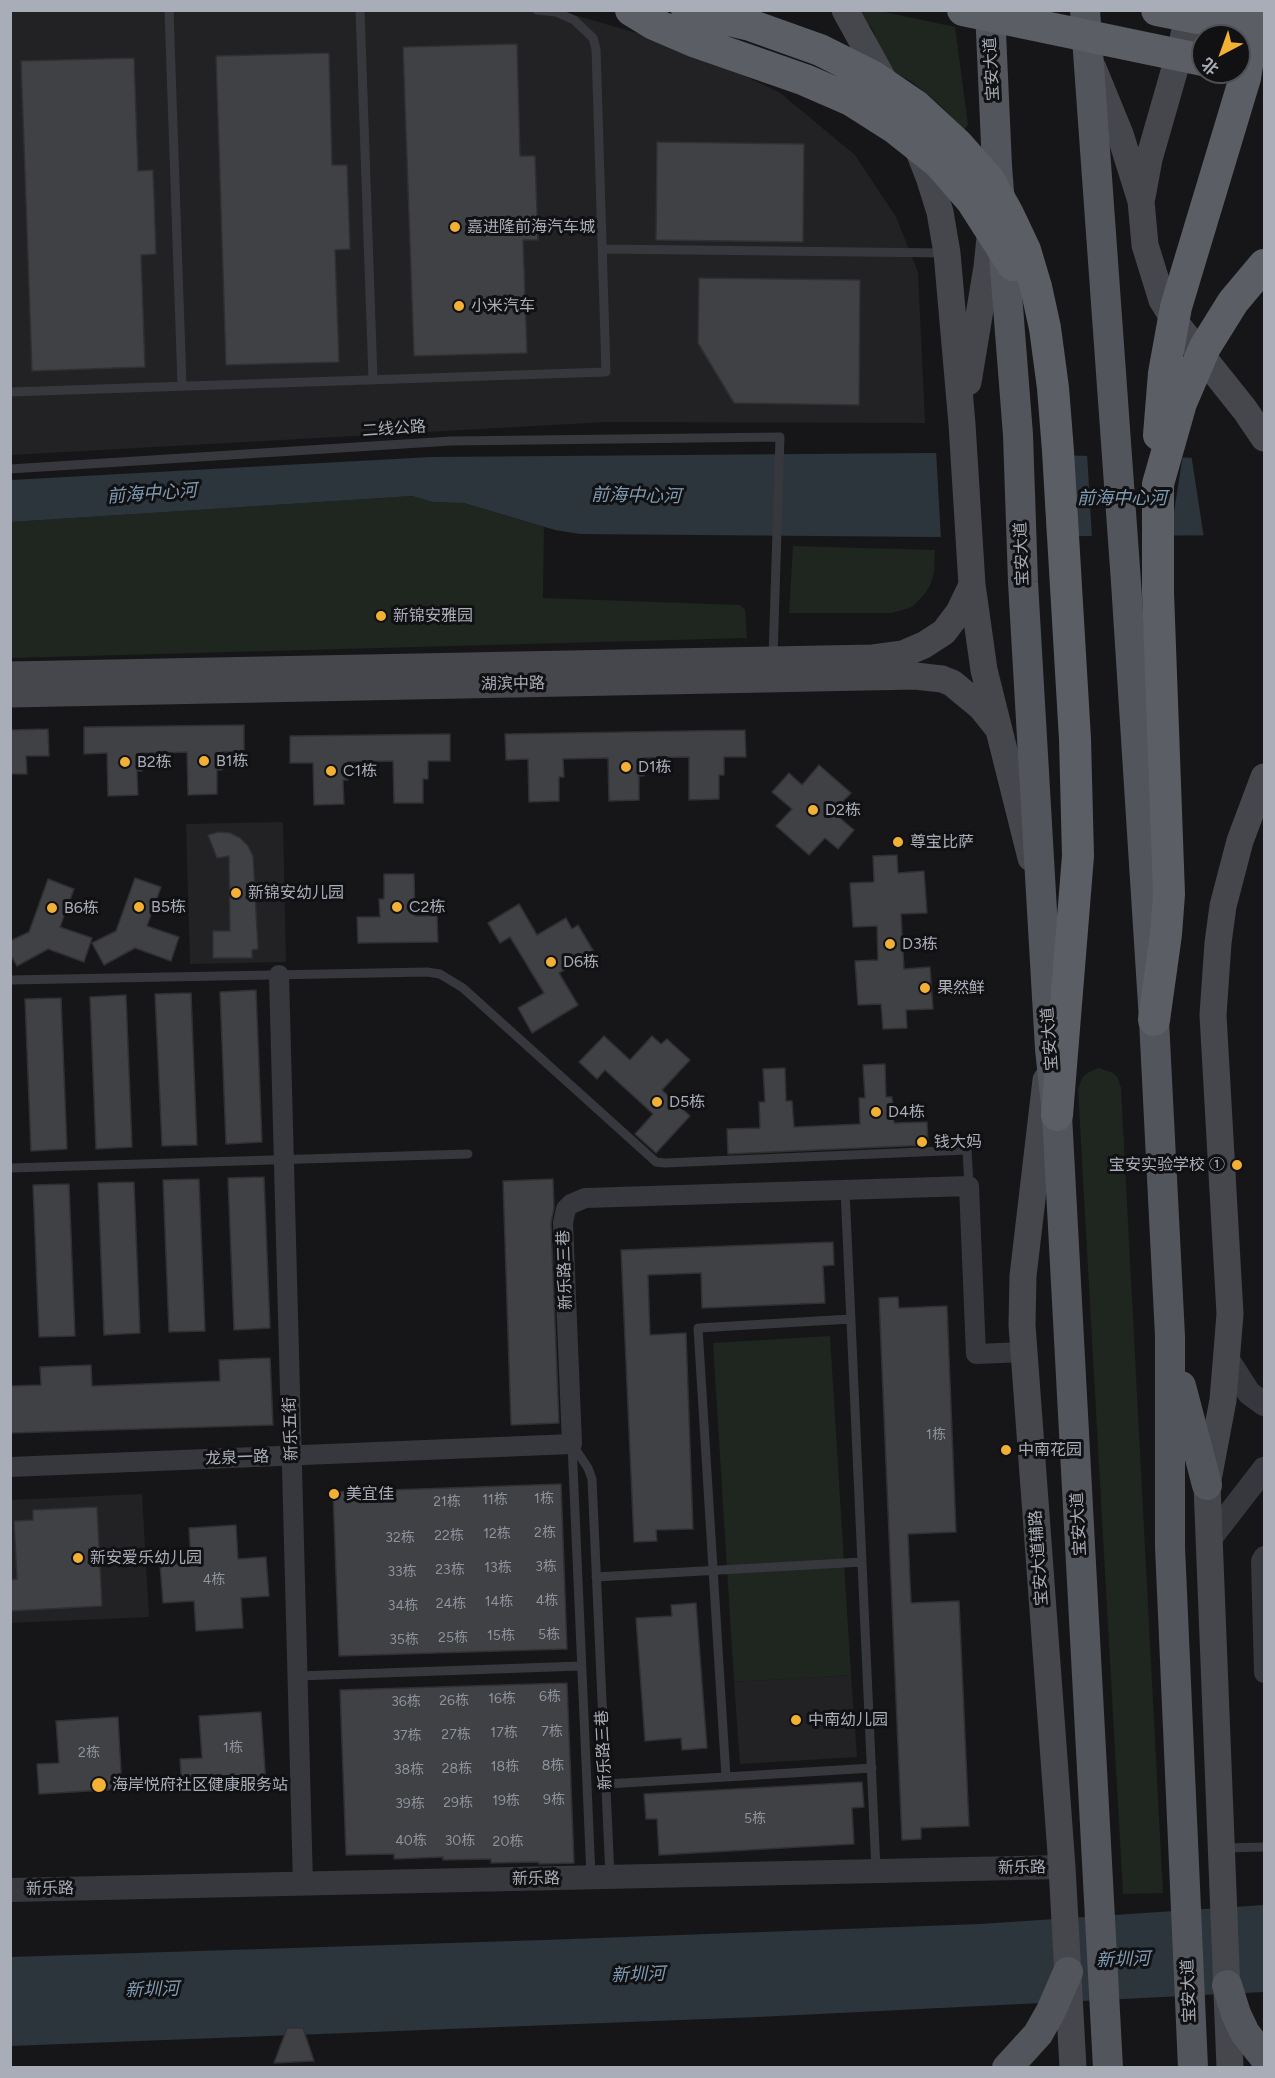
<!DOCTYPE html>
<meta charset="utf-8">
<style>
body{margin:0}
#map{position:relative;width:1275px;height:2078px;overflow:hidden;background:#161618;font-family:Figtree,"Noto Sans SC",sans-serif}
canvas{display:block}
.frame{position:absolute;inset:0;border:12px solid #a8adb8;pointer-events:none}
.north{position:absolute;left:1191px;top:24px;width:60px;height:60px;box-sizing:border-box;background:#111113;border:2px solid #4d4f55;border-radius:50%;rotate:221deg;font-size:16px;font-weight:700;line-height:24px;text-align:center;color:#a8adb8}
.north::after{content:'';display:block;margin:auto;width:21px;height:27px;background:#f2b134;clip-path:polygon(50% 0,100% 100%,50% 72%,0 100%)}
</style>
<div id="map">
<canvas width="1275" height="2078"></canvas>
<div class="frame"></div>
<div class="north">北</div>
</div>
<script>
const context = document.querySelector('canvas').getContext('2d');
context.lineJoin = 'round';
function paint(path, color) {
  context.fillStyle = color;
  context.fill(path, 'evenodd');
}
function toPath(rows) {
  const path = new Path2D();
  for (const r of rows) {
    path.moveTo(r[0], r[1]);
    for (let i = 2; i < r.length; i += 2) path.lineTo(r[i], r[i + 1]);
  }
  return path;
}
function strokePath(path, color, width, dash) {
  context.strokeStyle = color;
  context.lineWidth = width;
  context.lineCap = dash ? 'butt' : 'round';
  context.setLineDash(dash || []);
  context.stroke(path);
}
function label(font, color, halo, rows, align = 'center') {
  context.font = font + ' Figtree,"Noto Sans SC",sans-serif';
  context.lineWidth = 6;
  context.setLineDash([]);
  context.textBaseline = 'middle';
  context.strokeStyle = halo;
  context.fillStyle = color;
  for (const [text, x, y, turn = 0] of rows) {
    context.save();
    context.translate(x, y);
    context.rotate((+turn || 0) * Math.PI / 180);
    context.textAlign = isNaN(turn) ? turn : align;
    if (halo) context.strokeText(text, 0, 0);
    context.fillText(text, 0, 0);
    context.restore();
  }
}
paint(toPath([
 [11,11,561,11,678,45,779,92,855,155,896,217,918,272,925,423,607,422,11,455],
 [283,822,286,962,190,964,186,824],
 [142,1494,149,1617,11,1623,10,1500],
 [851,1675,857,1757,740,1764,734,1682]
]), '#222225');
paint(toPath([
 [859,11,880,11,955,27,968,125,964,130,940,105,912,82,887,68,873,30],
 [412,496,433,502,464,503,544,527,543,598,740,605,745,610,747,638,11,658,11,522],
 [793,546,935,550,934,572,930,586,922,597,912,607,892,613,789,613],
 [1099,1068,1113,1073,1118,1078,1121,1088,1163,1893,1123,1894,1078,1089,1082,1078,1087,1073],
 [830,1336,851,1675,734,1682,713,1343]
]), '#1e261f');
paint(toPath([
 [929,453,1264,459,1264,535,934,537,580,534,555,530,464,503,433,502,412,496,11,522,11,480,431,457],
 [1264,1905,1264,1992,758,2017,11,2046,10,1957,544,1940,980,1924]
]), '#2c353c');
paint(toPath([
 [936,450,1043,452,1047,539,941,540],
 [1087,453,1183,454,1174,512,1174,539,1092,539],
 [1191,454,1264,456,1264,538,1204,538]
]), '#161618');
const building = toPath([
 [517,44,520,156,535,156,538,240,523,240,527,353,414,356,403,47,517,44],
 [329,53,332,165,347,165,350,249,335,250,339,362,226,365,216,56,329,53],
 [134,58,138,171,153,170,156,254,141,255,145,367,32,371,21,61,134,58],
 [657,142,804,144,803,242,656,240,657,142],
 [699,278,860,280,859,405,734,403,698,343,699,278],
 [244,725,244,752,222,752,222,770,217,770,217,794,188,795,187,752,164,753,142,753,142,771,137,771,138,795,108,796,107,753,84,754,84,727,244,725],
 [48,729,49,756,26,756,27,774,10,774,10,730,48,729],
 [745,730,746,757,724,757,724,775,719,775,719,799,689,800,689,757,643,758,644,776,639,776,639,800,609,801,608,758,563,759,564,777,559,777,559,801,529,802,528,759,506,760,505,734,745,730],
 [450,734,450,761,428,761,428,779,423,779,423,803,394,803,393,761,348,762,348,780,343,780,344,804,314,805,313,763,290,763,290,736,450,734],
 [819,765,851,793,833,812,854,830,838,849,825,838,809,855,776,826,792,809,772,792,789,773,802,785,819,765],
 [219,832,230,833,240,838,248,846,253,856,258,949,252,950,252,958,213,958,213,931,230,931,229,856,217,858,208,835,219,832],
 [897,855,898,873,924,871,927,913,901,914,904,969,930,967,933,1009,906,1010,907,1028,883,1029,881,1004,858,1005,855,961,878,960,877,926,853,927,850,883,874,882,873,856,897,855],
 [384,874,414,874,415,916,437,916,438,942,358,943,357,917,380,917,379,899,384,899,384,874],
 [135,878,161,887,147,926,179,937,171,961,135,948,104,965,92,943,116,931,135,878],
 [48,879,74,889,60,927,92,938,84,962,48,949,17,966,10,954,10,941,29,932,48,879],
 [519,904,537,935,566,918,572,929,578,925,594,952,559,973,578,1005,532,1033,518,1008,544,993,510,937,500,943,488,923,519,904],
 [256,990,262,1142,226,1144,220,992,256,990],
 [191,993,197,1145,162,1146,155,994,191,993],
 [126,995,132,1147,96,1149,90,997,126,995],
 [61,998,67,1149,31,1151,25,999,61,998],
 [604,1036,630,1060,652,1036,661,1044,667,1039,690,1060,662,1090,690,1116,656,1153,635,1134,653,1114,605,1070,597,1079,579,1062,604,1036],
 [885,1064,886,1097,892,1097,894,1123,927,1122,928,1145,728,1154,727,1129,760,1128,759,1102,765,1102,763,1069,785,1068,786,1101,792,1101,794,1127,860,1124,859,1098,865,1098,863,1065,885,1064],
 [264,1177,270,1328,234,1330,228,1178,264,1177],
 [199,1179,205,1331,169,1332,163,1180,199,1179],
 [553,1179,554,1208,551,1223,559,1423,511,1425,503,1181,553,1179],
 [134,1182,140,1333,104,1335,98,1183,134,1182],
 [69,1184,75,1336,39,1337,33,1185,69,1184],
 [833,1242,834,1265,823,1266,825,1303,702,1308,701,1273,648,1275,650,1335,686,1333,693,1529,656,1530,657,1541,634,1542,621,1250,833,1242],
 [898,1297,899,1308,947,1306,956,1532,908,1534,911,1603,959,1601,969,1826,921,1828,921,1839,902,1840,879,1298,898,1297],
 [270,1358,273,1425,10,1433,10,1386,41,1385,40,1367,91,1365,92,1386,220,1381,219,1360,270,1358],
 [561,1484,567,1649,339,1656,333,1492,561,1484],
 [97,1507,102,1606,10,1611,10,1580,17,1579,14,1521,33,1520,33,1510,97,1507],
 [236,1525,238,1559,266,1557,269,1596,241,1598,243,1628,196,1631,194,1601,163,1603,160,1564,191,1562,189,1528,236,1525],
 [696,1603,707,1748,682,1750,681,1738,645,1741,636,1618,672,1616,671,1605,696,1603],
 [567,1683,574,1863,539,1864,539,1862,491,1863,491,1859,443,1860,443,1857,394,1859,394,1854,346,1855,340,1690,567,1683],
 [261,1712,266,1784,182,1789,180,1759,202,1758,199,1716,261,1712],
 [118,1717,122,1789,39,1794,37,1764,59,1763,56,1721,118,1717],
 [862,1782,864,1807,852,1808,854,1844,659,1855,657,1819,646,1819,644,1794,862,1782],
 [287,2028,303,2028,314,2061,274,2063,287,2028]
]);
paint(building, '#404145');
strokePath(building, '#303034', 1.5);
strokePath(toPath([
 [169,10,182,385],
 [360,10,373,379],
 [603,249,945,253],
 [10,392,606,372,596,49,593,38,574,20,556,12,537,10],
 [10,469,451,441,780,437,773,657],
 [10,980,427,972,440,974,463,988,656,1162,665,1163,967,1150,969,1186],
 [10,1168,468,1154],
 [845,1190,876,1870],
 [851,1319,698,1328,726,1777,872,1768],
 [572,1444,588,1468,592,1479,610,1877],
 [572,1444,591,1876],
 [596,1577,862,1562],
 [298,1676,581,1666],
 [606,1784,726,1777],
 [1225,1848,1264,1847]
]), '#37383d', 9);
strokePath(toPath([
 [279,975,303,1884],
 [10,1467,572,1444,563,1223,566,1209,571,1204,585,1198,969,1186,976,1354,1024,1352],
 [1264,1556,1261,1561,1264,1673]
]), '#37383d', 20);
strokePath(toPath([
 [1228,1360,1249,1393,1264,1404],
 [1209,1540,1264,1469],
 [10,1890,1062,1867]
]), '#37383d', 24);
strokePath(toPath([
 [845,10,888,88],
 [1093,68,1120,134,1141,201,1145,245,1162,300,1178,326,1245,410,1264,438],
 [915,141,929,177,940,212,947,253,962,424,972,585,984,670,1031,858],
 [1142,197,1149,159,1182,44,1189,10],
 [968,382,987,267,992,218],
 [10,675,873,658,903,654,924,645,944,632,959,612,972,585],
 [10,694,915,676,942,679,952,683,981,707,997,727],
 [1046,1080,1023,1276,1022,1325,1062,1867,1073,2068],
 [1230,2068,1207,1485,1223,1400,1230,1314,1213,1015,1218,943,1223,906,1240,841,1264,777]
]), '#45474d', 27);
strokePath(toPath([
 [990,10,997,166,1018,435,1023,582,1050,1049,1057,1115,1108,2068],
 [1085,10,1126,582,1154,1020,1170,1336,1170,1547,1193,2068],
 [1181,1386,1207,1485],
 [1227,1985,1236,2014,1245,2033,1264,2057],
 [1007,2068,1038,2034,1051,2011,1068,1972]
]), '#53555c', 30);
strokePath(toPath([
 [631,10,654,24,696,42,805,80,851,100,895,128,939,163,972,201,1013,265],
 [687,10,750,25,820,50,872,76,916,106,957,144,989,180,1008,214,1025,250,1036,287,1045,328,1053,388,1058,451,1075,739,1078,856,1057,1115],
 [963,10,1203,60],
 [1157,10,1264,31],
 [1159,435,1164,373,1176,307,1245,78,1254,21,1254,10],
 [1154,1020,1166,934,1169,894,1158,592,1158,484,1181,403,1205,347,1233,302,1264,265]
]), '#5b5e65', 32);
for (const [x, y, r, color] of [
 [455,227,6,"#f2b134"],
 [459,306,6,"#f2b134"],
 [381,616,6,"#f2b134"],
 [204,761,6,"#f2b134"],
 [125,762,6,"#f2b134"],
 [626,767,6,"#f2b134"],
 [331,771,6,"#f2b134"],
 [813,810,6,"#f2b134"],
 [898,842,6,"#f2b134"],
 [236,893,6,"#f2b134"],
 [139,907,6,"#f2b134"],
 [397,907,6,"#f2b134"],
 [52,908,6,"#f2b134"],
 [890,944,6,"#f2b134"],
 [551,962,6,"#f2b134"],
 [925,988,6,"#f2b134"],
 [657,1102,6,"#f2b134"],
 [876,1112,6,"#f2b134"],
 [922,1142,6,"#f2b134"],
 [1237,1165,6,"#f2b134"],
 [1006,1450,6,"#f2b134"],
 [334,1494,6,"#f2b134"],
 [78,1558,6,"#f2b134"],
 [796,1720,6,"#f2b134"],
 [99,1785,8,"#f2b134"]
]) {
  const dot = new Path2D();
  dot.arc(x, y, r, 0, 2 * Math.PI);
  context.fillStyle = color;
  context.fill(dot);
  strokePath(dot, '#111113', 2);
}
label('14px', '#8e929b', null, [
 ["1栋",936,1435],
 ["1栋",544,1499],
 ["11栋",495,1500],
 ["21栋",447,1502],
 ["2栋",545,1533],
 ["12栋",497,1534],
 ["22栋",449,1536],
 ["32栋",400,1538],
 ["3栋",546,1567],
 ["13栋",498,1568],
 ["23栋",450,1570],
 ["33栋",402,1572],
 ["4栋",214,1580],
 ["4栋",547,1601],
 ["14栋",499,1602],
 ["24栋",451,1604],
 ["34栋",403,1606],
 ["5栋",549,1635],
 ["15栋",501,1636],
 ["25栋",453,1638],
 ["35栋",404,1640],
 ["6栋",550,1697],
 ["16栋",502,1699],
 ["26栋",454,1701],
 ["36栋",406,1702],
 ["7栋",552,1732],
 ["17栋",504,1733],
 ["27栋",456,1735],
 ["37栋",407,1736],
 ["1栋",233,1748],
 ["2栋",89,1753],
 ["8栋",553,1766],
 ["18栋",505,1767],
 ["28栋",457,1769],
 ["38栋",409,1770],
 ["9栋",554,1800],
 ["19栋",506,1801],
 ["29栋",458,1803],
 ["39栋",410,1804],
 ["5栋",755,1819],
 ["40栋",411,1841],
 ["30栋",460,1841],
 ["20栋",508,1842]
]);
label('16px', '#a8adb8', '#111113', [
 ["宝安大道",992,69,-93],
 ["二线公路",394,429,-4],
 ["宝安大道",1022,554,-92],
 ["湖滨中路",513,684,-1],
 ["宝安大道",1050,1039,-94],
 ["新乐路三巷",565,1270,-92],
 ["新乐五街",291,1429,-92],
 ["龙泉一路",237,1458,-2],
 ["宝安大道",1079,1524,-93],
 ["宝安大道辅路",1039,1558,-94],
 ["新乐路三巷",604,1750,-93],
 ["新乐路",1022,1868,-1],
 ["新乐路",536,1879,-1],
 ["新乐路",50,1889,-1],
 ["宝安大道",1189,1991,-92]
]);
label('16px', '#a8adb8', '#111113', [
 ["嘉进隆前海汽车城",467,227],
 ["小米汽车",471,306],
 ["新锦安雅园",393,616],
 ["B1栋",216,761],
 ["B2栋",137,762],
 ["D1栋",638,767],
 ["C1栋",343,771],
 ["D2栋",825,810],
 ["尊宝比萨",910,842],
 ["新锦安幼儿园",248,893],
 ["B5栋",151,907],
 ["C2栋",409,907],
 ["B6栋",64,908],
 ["D3栋",902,944],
 ["D6栋",563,962],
 ["果然鲜",937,988],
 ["D5栋",669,1102],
 ["D4栋",888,1112],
 ["钱大妈",934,1142],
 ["宝安实验学校 ①",1225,1165,"right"],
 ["中南花园",1018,1450],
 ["美宜佳",346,1494],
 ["新安爱乐幼儿园",90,1558],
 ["中南幼儿园",808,1720],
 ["海岸悦府社区健康服务站",112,1785]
], 'left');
label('italic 18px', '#7f9bb3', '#111113', [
 ["前海中心河",152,494,-4],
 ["前海中心河",636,496,1],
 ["前海中心河",1122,499],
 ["新圳河",1123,1960,-2],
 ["新圳河",638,1975,-2],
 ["新圳河",152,1990,-2]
]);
</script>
